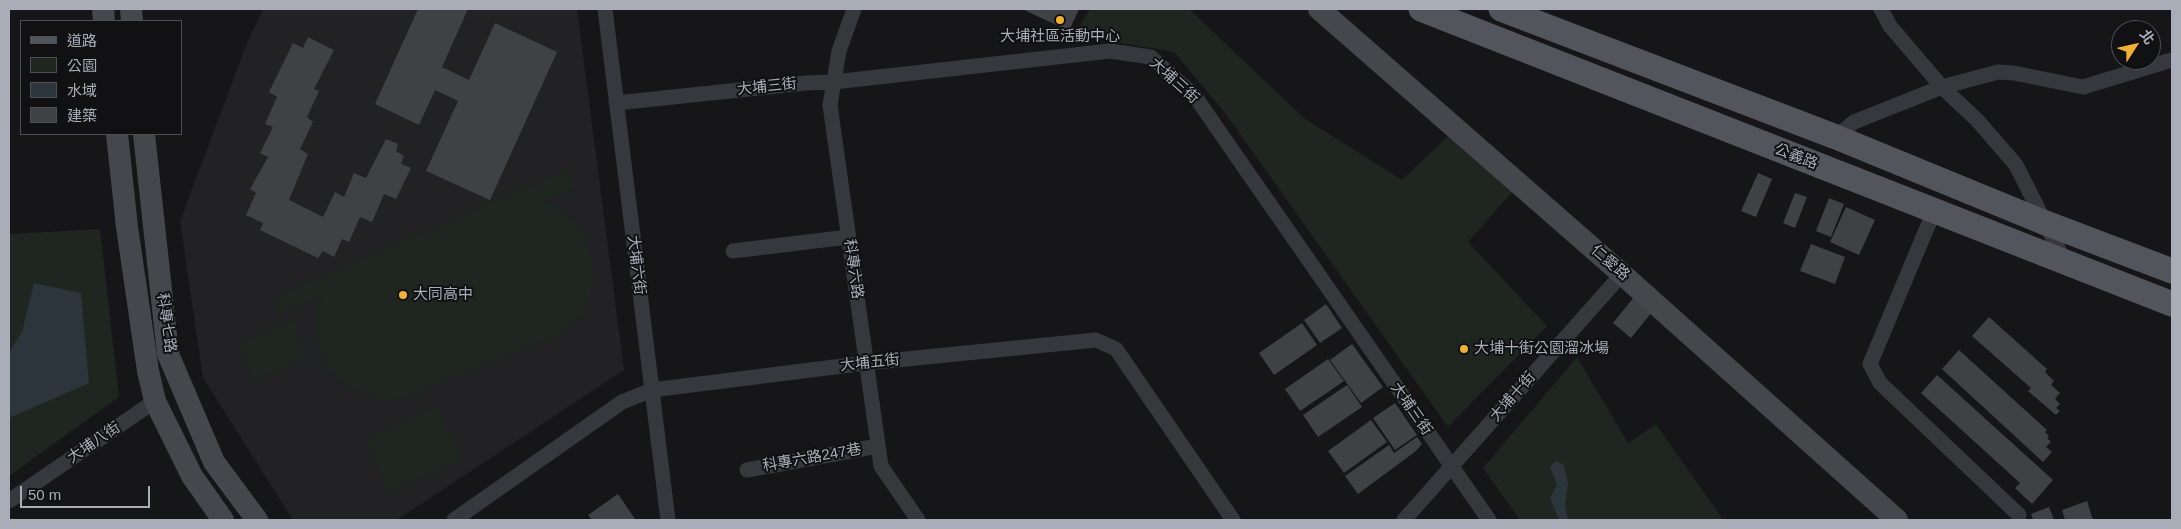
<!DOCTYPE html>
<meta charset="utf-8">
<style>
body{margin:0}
#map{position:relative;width:2181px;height:529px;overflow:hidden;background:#161618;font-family:Arial,"Noto Sans TC",sans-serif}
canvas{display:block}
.frame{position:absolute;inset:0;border:10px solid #a8adb8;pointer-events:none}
.legend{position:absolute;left:20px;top:20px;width:162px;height:115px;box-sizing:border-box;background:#111113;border:1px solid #4d4f55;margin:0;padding:6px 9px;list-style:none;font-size:15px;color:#a8adb8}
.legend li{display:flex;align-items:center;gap:10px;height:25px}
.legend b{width:25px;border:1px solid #4d4f55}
.north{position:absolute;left:2111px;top:20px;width:50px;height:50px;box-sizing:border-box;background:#111113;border:1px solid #4d4f55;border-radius:50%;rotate:55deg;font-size:14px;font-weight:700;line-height:20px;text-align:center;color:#a8adb8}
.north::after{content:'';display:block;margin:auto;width:18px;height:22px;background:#f2b134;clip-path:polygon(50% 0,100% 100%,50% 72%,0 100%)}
.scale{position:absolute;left:20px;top:486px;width:130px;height:22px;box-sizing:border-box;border:2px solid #a8adb8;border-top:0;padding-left:6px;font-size:15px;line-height:18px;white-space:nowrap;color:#a8adb8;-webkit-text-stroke:4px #111113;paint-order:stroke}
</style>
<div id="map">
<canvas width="2181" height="529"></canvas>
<div class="frame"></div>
<ul class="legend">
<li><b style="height:6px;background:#53555c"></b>道路</li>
<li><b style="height:14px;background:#1e261f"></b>公園</li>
<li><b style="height:14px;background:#2c353c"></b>水域</li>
<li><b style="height:14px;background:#404145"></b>建築</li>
</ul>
<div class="north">北</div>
<div class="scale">50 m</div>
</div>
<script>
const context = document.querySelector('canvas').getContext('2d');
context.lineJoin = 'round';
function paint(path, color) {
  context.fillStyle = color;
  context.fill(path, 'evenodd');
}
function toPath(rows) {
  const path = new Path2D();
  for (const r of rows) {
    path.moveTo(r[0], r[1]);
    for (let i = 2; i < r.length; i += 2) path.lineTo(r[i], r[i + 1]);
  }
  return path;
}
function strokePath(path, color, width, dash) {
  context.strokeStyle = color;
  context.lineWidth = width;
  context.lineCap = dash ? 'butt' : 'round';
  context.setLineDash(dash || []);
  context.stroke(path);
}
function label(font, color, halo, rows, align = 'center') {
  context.font = font + ' Arial,"Noto Sans TC",sans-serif';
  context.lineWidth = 4;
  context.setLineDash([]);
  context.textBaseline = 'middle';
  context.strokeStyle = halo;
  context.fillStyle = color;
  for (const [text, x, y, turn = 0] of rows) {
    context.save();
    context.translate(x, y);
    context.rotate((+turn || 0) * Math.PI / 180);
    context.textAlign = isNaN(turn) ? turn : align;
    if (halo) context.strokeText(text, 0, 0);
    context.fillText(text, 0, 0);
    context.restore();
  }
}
paint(toPath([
 [263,9,577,9,624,370,397,520,293,520,203,378,180,221,247,43]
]), '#222225');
paint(toPath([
 [1090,9,1189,9,1304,118,1402,180,1448,136,1514,190,1468,242,1547,326,1448,427,1225,113,1174,52,1075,35],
 [568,169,575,189,546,202,567,215,583,233,592,257,594,280,588,304,582,314,566,332,406,398,380,400,368,397,345,385,327,366,322,356,316,332,318,308,322,297,279,315,273,297],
 [100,229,119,397,9,476,9,234],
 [293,319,309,357,254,381,238,343],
 [1577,357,1628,443,1656,424,1722,518,1717,520,1520,520,1483,468],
 [438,405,463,461,388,493,364,438]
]), '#1e261f');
paint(toPath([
 [34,283,81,293,89,383,9,418,9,352,22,332],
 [1556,461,1564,465,1568,483,1565,505,1568,520,1559,520,1550,498,1557,485,1550,467]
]), '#2c353c');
paint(toPath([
 [418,9,468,9,442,67,469,80,495,23,557,52,490,200,426,171,458,101,435,90,419,125,375,104],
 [1022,9,1079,9,1069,31],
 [308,37,334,50,314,89,319,91,307,117,313,122,300,149,308,154,289,200,323,217,335,192,344,197,354,173,366,178,386,139,398,144,396,151,404,156,401,164,411,168,396,199,384,194,372,222,360,217,349,242,342,239,334,257,323,251,318,258,260,230,263,223,246,215,256,193,250,189,268,157,260,153,273,127,265,124,277,97,269,92,293,43,303,48],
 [1758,173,1772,179,1756,217,1741,211],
 [1795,193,1807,197,1795,228,1783,223],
 [1829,198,1844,204,1831,237,1816,231],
 [1846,207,1875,220,1859,255,1830,242],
 [1811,244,1845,257,1835,284,1800,271],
 [1634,297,1652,312,1631,338,1613,323],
 [1326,304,1342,328,1320,343,1304,320],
 [1989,317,2047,369,2045,372,2054,381,2051,385,2060,393,2055,399,2060,404,2056,408,2060,411,2056,415,2028,391,2031,388,1972,336],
 [1302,323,1317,345,1274,375,1259,353],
 [1352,344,1383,387,1361,403,1330,360],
 [1959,350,2047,430,2045,432,2049,436,2047,438,2051,442,2046,447,2052,452,2043,462,1942,369],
 [1328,359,1344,381,1300,411,1285,389],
 [1937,375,2053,480,2032,504,2015,488,2020,483,1921,393],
 [1347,385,1362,407,1318,437,1303,415],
 [1395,403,1417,435,1395,450,1373,418],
 [1371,420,1387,442,1344,473,1328,451],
 [1417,437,1422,444,1416,451,1358,494,1345,476,1389,445,1394,453],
 [618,494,635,519,592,520,588,515],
 [2087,501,2093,520,2065,520,2062,510],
 [2049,507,2054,520,2033,520,2031,514]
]), '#404145');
strokePath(toPath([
 [605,9,668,520],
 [854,9,839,51,830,105,881,466,918,520],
 [1881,9,1890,26,1942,87,1978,121,2016,165,2065,262],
 [616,103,806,83,834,82,1110,51,1151,57,1194,95,1489,520],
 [1836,137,1854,122,1942,87,1998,72,2014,73,2083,87,2172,60],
 [1934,211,1870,364,1880,383,2019,515],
 [733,251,848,237],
 [747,470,878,446],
 [9,501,155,401],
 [454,520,622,402,652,390,866,363,1096,340,1116,349,1233,520],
 [1404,520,1622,274]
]), '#37383d', 15);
strokePath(toPath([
 [103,9,104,21],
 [131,9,132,21],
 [1319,9,1622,274,1897,520],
 [117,134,127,227,148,371,155,401,192,476,223,520],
 [144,134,168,354,214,462,257,520]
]), '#45474d', 22);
strokePath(toPath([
 [1421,9,2172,304],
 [1501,9,1836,137,2043,222,2172,271]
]), '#53555c', 25);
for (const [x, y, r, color] of [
 [1060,20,5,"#f2b134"],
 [403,295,5,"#f2b134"],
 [1464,349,5,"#f2b134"]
]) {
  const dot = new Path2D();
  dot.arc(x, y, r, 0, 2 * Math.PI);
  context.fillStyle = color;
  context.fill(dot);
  strokePath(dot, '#111113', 2);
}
label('15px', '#a8adb8', '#111113', [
 ["大埔社區活動中心",1060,37,"center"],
 ["大同高中",413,295],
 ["大埔十街公園溜冰場",1474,349]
], 'left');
label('15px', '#a8adb8', '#111113', [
 ["大埔三街",1174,81,42],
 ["大埔三街",767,87,-6],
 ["公義路",1796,157,21],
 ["仁愛路",1610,263,41],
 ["大埔六街",636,265,83],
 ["科專六路",853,269,82],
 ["科專七路",166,323,82],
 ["大埔五街",870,363,-6],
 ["大埔十街",1513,397,-49],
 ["大埔三街",1411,409,55],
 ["大埔八街",94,443,-34],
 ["科專六路247巷",812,458,-10]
]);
</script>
